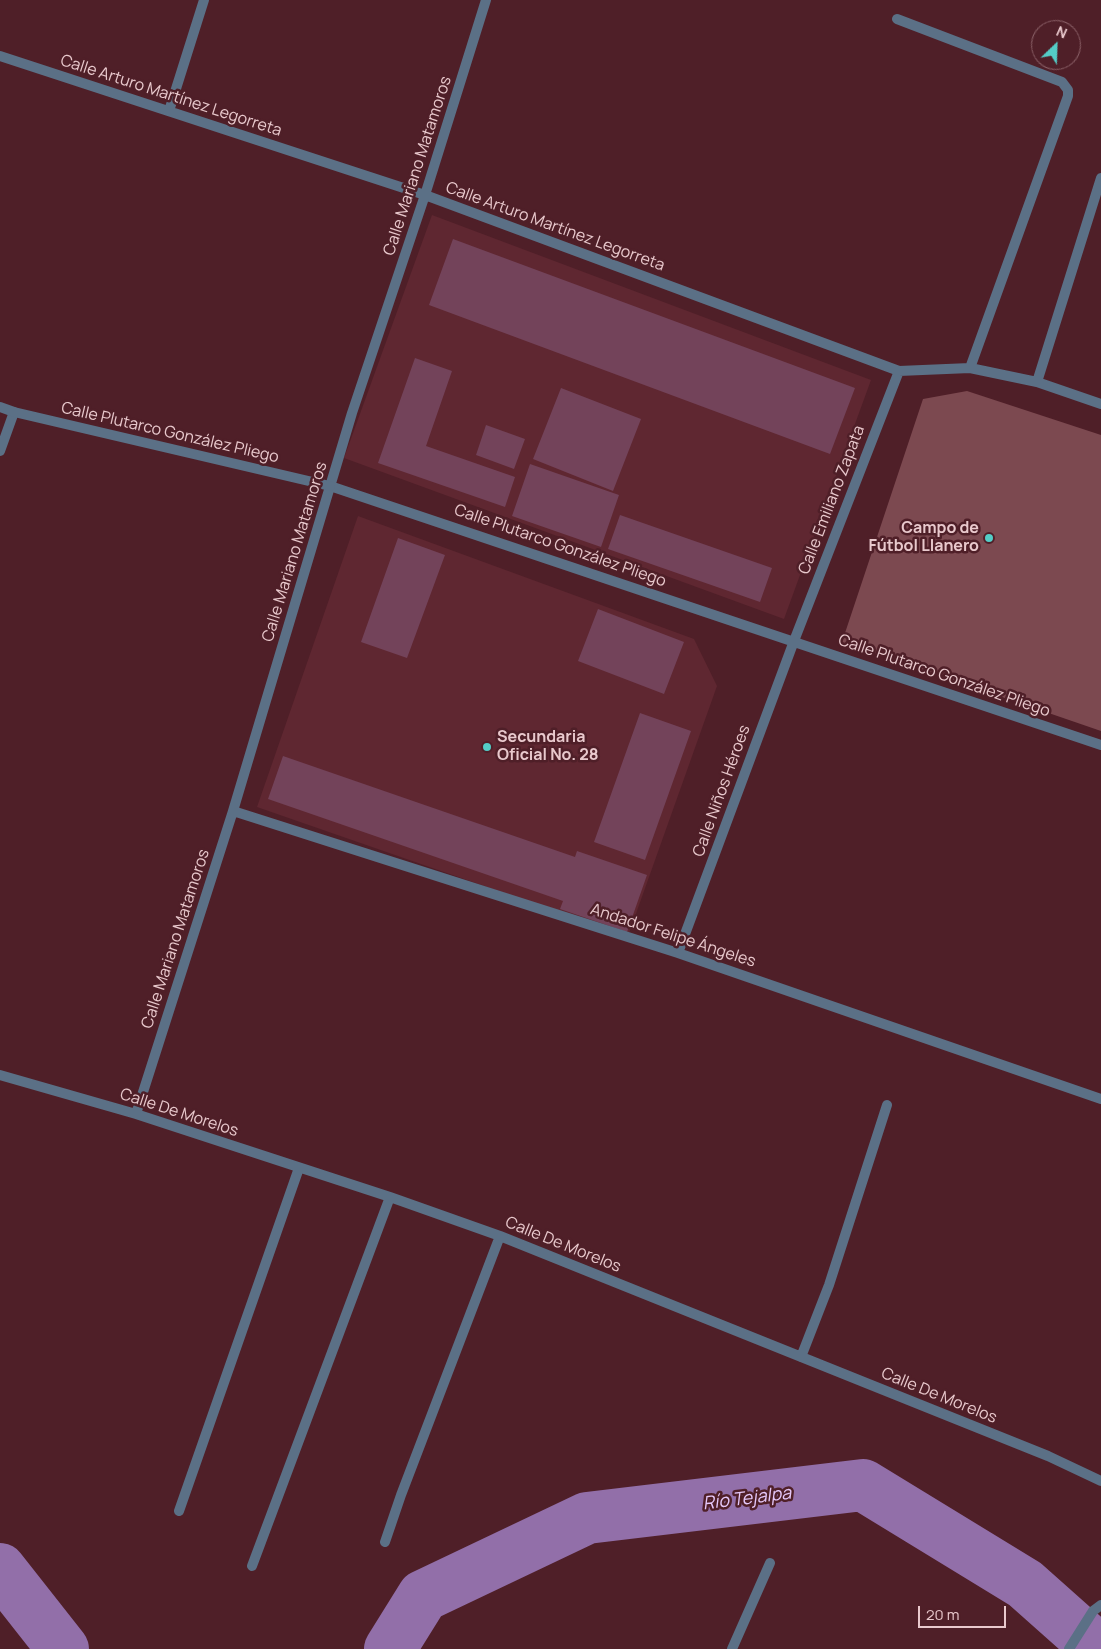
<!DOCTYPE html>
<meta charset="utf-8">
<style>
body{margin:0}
#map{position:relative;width:1101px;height:1649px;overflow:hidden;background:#4f1f28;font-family:Manrope,sans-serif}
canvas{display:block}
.north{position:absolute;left:1031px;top:20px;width:50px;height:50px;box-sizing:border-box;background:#4f1f28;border:1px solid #8d636a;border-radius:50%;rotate:24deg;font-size:14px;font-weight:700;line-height:20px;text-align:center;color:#e9c9cd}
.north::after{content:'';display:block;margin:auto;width:18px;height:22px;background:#54cdc7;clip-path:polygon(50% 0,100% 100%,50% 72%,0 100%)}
.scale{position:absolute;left:918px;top:1606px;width:88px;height:22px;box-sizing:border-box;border:2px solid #e9c9cd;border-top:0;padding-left:6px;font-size:15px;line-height:18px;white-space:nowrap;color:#e9c9cd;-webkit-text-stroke:4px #4f1f28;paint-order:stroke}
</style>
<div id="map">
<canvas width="1101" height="1649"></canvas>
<div class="north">N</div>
<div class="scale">20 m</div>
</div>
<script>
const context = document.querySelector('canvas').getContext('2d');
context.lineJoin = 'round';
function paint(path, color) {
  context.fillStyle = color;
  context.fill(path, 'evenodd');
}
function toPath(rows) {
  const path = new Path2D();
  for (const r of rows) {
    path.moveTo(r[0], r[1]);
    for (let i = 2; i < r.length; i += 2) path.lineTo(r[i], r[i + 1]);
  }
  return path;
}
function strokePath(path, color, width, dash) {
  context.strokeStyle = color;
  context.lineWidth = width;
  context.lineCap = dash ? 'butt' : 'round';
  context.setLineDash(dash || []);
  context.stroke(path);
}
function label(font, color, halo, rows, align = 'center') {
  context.font = font + ' Manrope,sans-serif';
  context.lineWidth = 5;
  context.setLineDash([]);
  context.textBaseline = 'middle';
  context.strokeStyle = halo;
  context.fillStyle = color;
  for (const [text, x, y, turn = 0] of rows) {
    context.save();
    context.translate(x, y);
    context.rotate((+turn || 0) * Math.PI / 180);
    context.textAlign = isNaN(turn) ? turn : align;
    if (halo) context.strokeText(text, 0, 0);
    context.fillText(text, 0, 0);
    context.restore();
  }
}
paint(toPath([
 [432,215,871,380,784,619,344,458],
 [358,516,694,639,717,686,628,936,257,807]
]), '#5f2731');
paint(toPath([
 [967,391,1101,435,1101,731,842,642,923,399]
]), '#7c4950');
strokePath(toPath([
 [0,1569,63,1649],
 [390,1649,423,1596,587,1518,863,1485,1025,1584,1098,1649]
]), '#926fa9', 52);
paint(toPath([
 [453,239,855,388,830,454,429,305],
 [415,358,452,371,426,446,515,477,505,507,378,463],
 [561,388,641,419,613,491,533,459],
 [486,425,525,439,514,469,476,455],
 [530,464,619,495,601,547,512,516],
 [620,515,772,568,760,602,608,549],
 [398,538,445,555,407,658,361,642],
 [598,609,684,642,664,694,578,661],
 [640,713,691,731,645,860,594,842],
 [283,756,575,857,577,851,647,875,627,932,560,909,563,901,268,799]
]), '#73435a');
strokePath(toPath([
 [0,451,14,412]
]), '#5b7086', 10);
strokePath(toPath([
 [897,19,1062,82,1068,90,1068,96,970,368],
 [0,56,425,195,899,371,970,368,1037,382,1101,404],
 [169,111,204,0],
 [1037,382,1101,178],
 [330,486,1101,745],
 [233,811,678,953,1101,1099],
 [678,953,794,641,899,371],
 [0,1075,136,1114,390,1197,500,1236,1048,1456,1101,1481],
 [136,1114,233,811,352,413,425,195,486,0],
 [801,1357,829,1285,887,1105],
 [179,1511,299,1168],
 [385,1542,401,1495,500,1236],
 [252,1566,390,1197],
 [732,1649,770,1563],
 [1069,1649,1093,1611,1101,1605]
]), '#5b7086', 10);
strokePath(toPath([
 [0,407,14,412,330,486]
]), '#5b7086', 10);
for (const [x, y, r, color] of [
 [989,538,5,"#54cdc7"],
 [487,747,5,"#54cdc7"]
]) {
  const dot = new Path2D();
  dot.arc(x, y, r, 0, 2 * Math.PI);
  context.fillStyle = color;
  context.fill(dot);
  strokePath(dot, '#4f1f28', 2);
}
label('16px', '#e9c9cd', '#4f1f28', [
 ["Calle Arturo Martínez Legorreta",171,96,18],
 ["Calle Mariano Matamoros",418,166,-72],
 ["Calle Arturo Martínez Legorreta",555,227,20],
 ["Calle Plutarco González Pliego",170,433,13],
 ["Calle Emiliano Zapata",832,500,-69],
 ["Calle Plutarco González Pliego",560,546,19],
 ["Calle Mariano Matamoros",295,552,-73],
 ["Calle Plutarco González Pliego",944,676,19],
 ["Calle Niños Héroes",722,791,-70],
 ["Andador Felipe Ángeles",673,936,18],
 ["Calle Mariano Matamoros",176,939,-72],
 ["Calle De Morelos",179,1113,18],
 ["Calle De Morelos",563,1245,22],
 ["Calle De Morelos",939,1396,22]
]);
label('bold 16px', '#e9c9cd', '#4f1f28', [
 ["Campo de",979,529],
 ["Fútbol Llanero",979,547],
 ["Secundaria",497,738,"left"],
 ["Oficial No. 28",497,756,"left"]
], 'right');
label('italic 18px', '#e5c8fa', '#4f1f28', [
 ["Río Tejalpa",747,1499,-7]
]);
</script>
